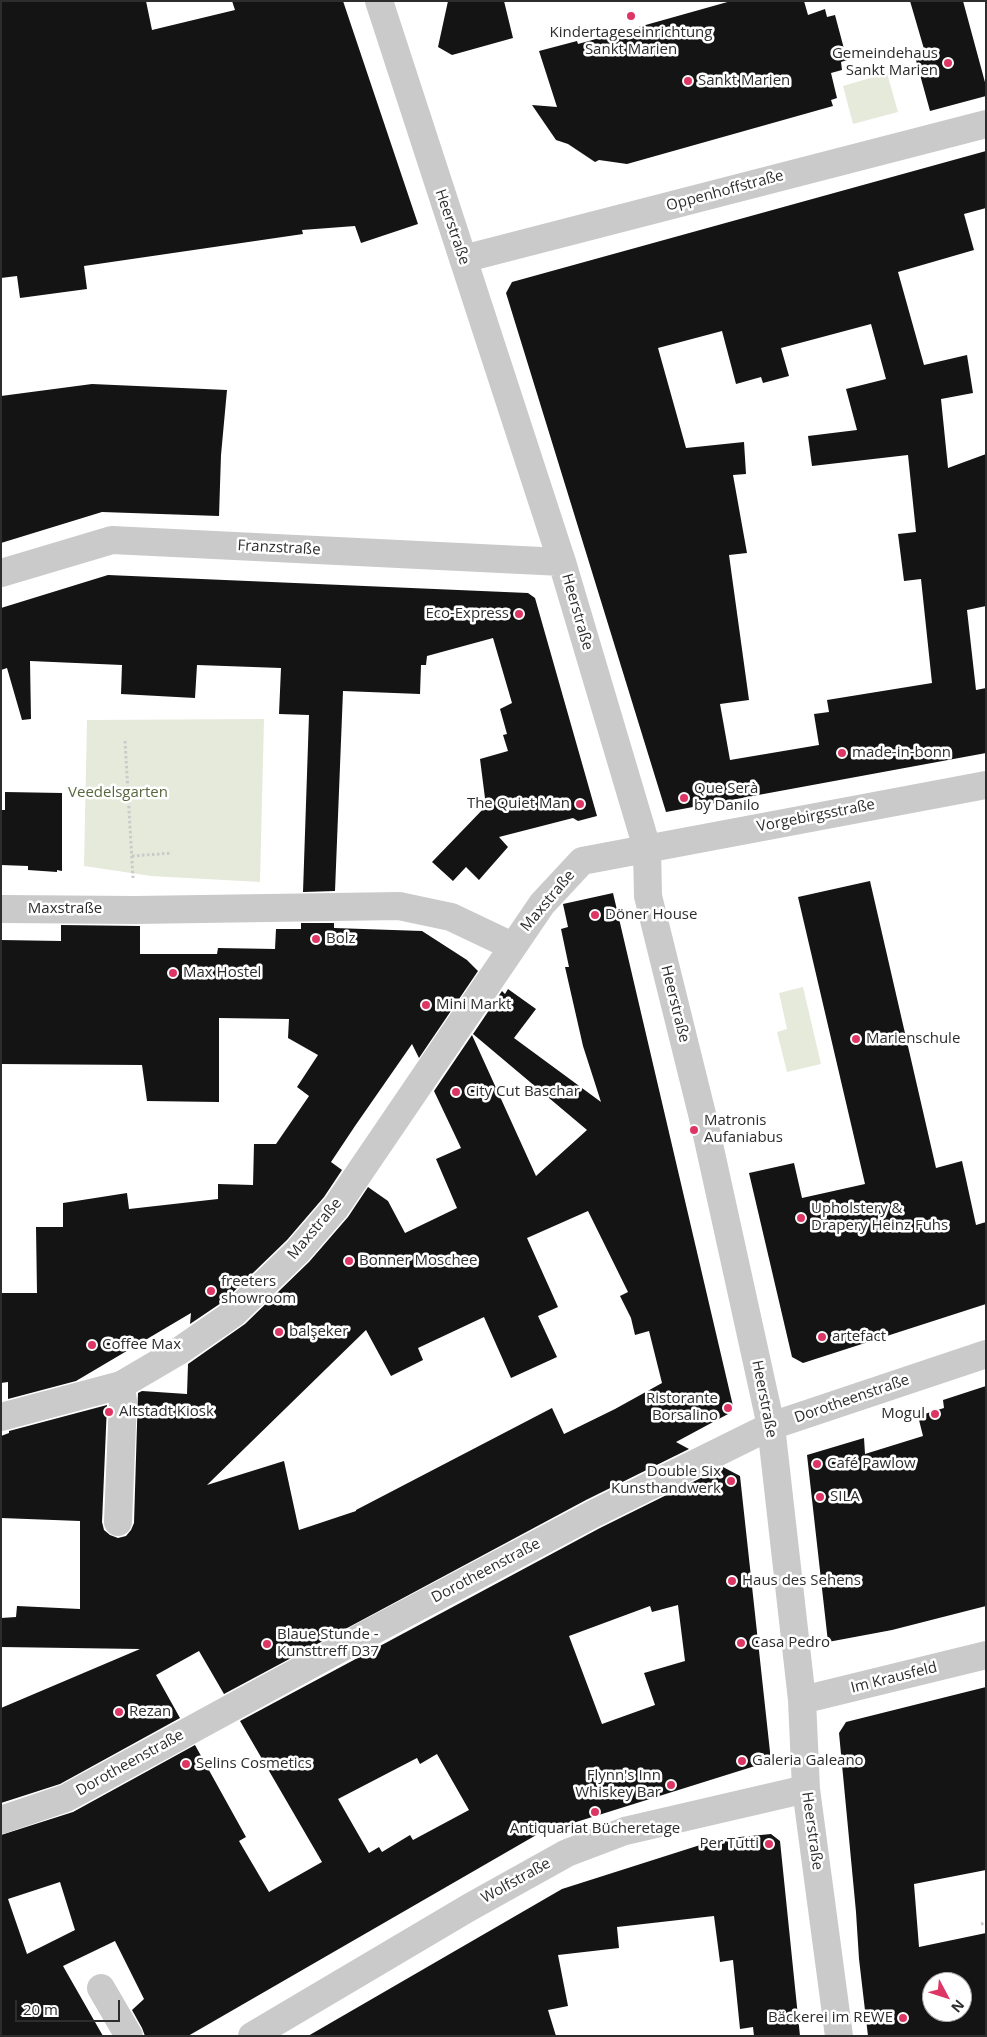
<!DOCTYPE html>
<meta charset="utf-8">
<style>
body{margin:0}
#map{position:relative;width:987px;height:2037px;overflow:hidden;background:#fff;font-family:"Open Sans",sans-serif}
canvas{display:block}
.frame{position:absolute;inset:0;border:2px solid #2d2d2d;pointer-events:none}
.north{position:absolute;left:922px;top:1972px;width:50px;height:50px;box-sizing:border-box;background:#fff;border:1px solid #ababab;border-radius:50%;rotate:130deg;font-size:14px;font-weight:700;line-height:20px;text-align:center;color:#2d2d2d}
.north::after{content:'';display:block;margin:auto;width:18px;height:22px;background:#dd3664;clip-path:polygon(50% 0,100% 100%,50% 72%,0 100%)}
.scale{position:absolute;left:15px;top:2000px;width:105px;height:22px;box-sizing:border-box;border:2px solid #2d2d2d;border-top:0;padding-left:6px;font-size:15px;line-height:18px;white-space:nowrap;color:#2d2d2d;-webkit-text-stroke:4px #fff;paint-order:stroke}
</style>
<div id="map">
<canvas width="987" height="2037"></canvas>
<div class="frame"></div>
<div class="north">N</div>
<div class="scale">20 m</div>
</div>
<script>
const context = document.querySelector('canvas').getContext('2d');
context.lineJoin = 'round';
function paint(path, color) {
  context.fillStyle = color;
  context.fill(path, 'evenodd');
}
function toPath(rows) {
  const path = new Path2D();
  for (const r of rows) {
    path.moveTo(r[0], r[1]);
    for (let i = 2; i < r.length; i += 2) path.lineTo(r[i], r[i + 1]);
  }
  return path;
}
function strokePath(path, color, width, dash) {
  context.strokeStyle = color;
  context.lineWidth = width;
  context.lineCap = dash ? 'butt' : 'round';
  context.setLineDash(dash || []);
  context.stroke(path);
}
function label(font, color, halo, rows, align = 'center') {
  context.font = font + ' "Open Sans",sans-serif';
  context.lineWidth = 5;
  context.setLineDash([]);
  context.textBaseline = 'middle';
  context.strokeStyle = halo;
  context.fillStyle = color;
  for (const [text, x, y, turn = 0] of rows) {
    context.save();
    context.translate(x, y);
    context.rotate((+turn || 0) * Math.PI / 180);
    context.textAlign = isNaN(turn) ? turn : align;
    if (halo) context.strokeText(text, 0, 0);
    context.fillText(text, 0, 0);
    context.restore();
  }
}
paint(toPath([
 [887,73,898,112,853,124,843,86],
 [264,719,260,882,151,876,84,866,87,720],
 [803,987,821,1064,787,1072,777,1032,787,1029,779,993]
]), '#e6eadb');
paint(toPath([
 [1,1,146,1,152,30,235,10,232,1,343,1,418,224,361,243,355,226,302,230,303,234,84,266,87,289,20,298,17,276,1,278],
 [448,1,504,1,513,38,452,55,438,47],
 [731,1,804,1,808,15,825,9,827,17,835,15,847,60,841,62,842,70,831,73,837,98,831,100,833,106,627,164,599,160,595,162,568,144,556,140,532,105,557,107,539,51,577,41,578,44],
 [910,1,963,1,986,86,986,96,930,111,914,53,924,49],
 [986,151,986,208,964,214,974,250,898,272,924,365,967,355,973,393,941,399,948,468,986,454,986,606,967,610,976,690,986,688,986,753,666,812,506,293,512,282],
 [871,324,886,379,846,389,857,430,808,436,812,466,908,455,916,532,898,534,904,581,921,579,932,683,827,700,829,712,814,714,819,745,730,760,720,704,749,700,729,555,747,553,733,475,746,474,744,442,686,448,658,348,722,331,736,384,761,377,763,383,789,376,781,348],
 [92,384,227,390,221,455,219,516,102,512,1,543,1,396],
 [108,575,528,593,535,598,597,816,578,821,573,818,499,837,508,847,479,880,466,867,453,881,432,862,486,806,480,759,508,751,503,735,507,734,500,709,512,703,493,638,427,656,426,665,421,665,420,694,343,691,335,891,303,892,309,715,279,714,281,668,197,665,195,698,121,694,122,665,30,661,31,719,22,720,7,668,1,670,1,608],
 [5,792,62,793,62,871,57,870,57,872,28,870,28,866,1,865,1,810,5,810],
 [870,881,936,1168,962,1161,976,1225,986,1222,986,1304,803,1363,792,1357,749,1173,794,1163,802,1198,865,1184,798,897],
 [613,893,733,1406,728,1414,676,1442,689,1449,586,1500,224,1694,199,1651,156,1675,180,1718,60,1784,1,1803,1,1708,140,1649,1,1647,1,1618,16,1617,17,1606,80,1609,80,1521,1,1518,1,1436,9,1433,9,1431,107,1405,102,1522,104,1530,110,1535,118,1538,126,1536,131,1530,134,1523,138,1393,142,1391,187,1394,188,1364,245,1324,309,1262,348,1217,368,1187,388,1201,405,1233,457,1208,436,1159,461,1148,434,1091,472,1035,536,1176,587,1130,473,1034,502,991,505,994,508,989,536,1009,514,1038,601,1102,583,1046,565,967,569,967,561,929,568,927,563,904],
 [588,1211,628,1292,620,1296,631,1318,635,1335,649,1331,662,1383,615,1409,564,1434,552,1408,356,1510,356,1511,299,1530,284,1461,207,1485,366,1330,391,1376,423,1360,418,1348,484,1317,511,1378,557,1357,538,1316,558,1307,527,1238],
 [301,923,334,923,334,928,422,931,467,960,478,971,419,1058,412,1044,355,1126,331,1162,342,1170,324,1197,287,1240,224,1301,190,1324,191,1313,76,1381,8,1399,8,1382,1,1383,1,1293,37,1293,36,1227,63,1227,63,1203,127,1193,129,1209,218,1199,218,1184,253,1185,254,1144,276,1144,309,1096,297,1087,318,1055,288,1038,289,1019,219,1018,219,1102,147,1101,142,1065,1,1064,1,940,61,941,61,925,140,926,140,954,217,954,218,948,275,949,276,929,301,929],
 [986,1386,986,1606,892,1630,828,1642,807,1455,864,1438,865,1454,923,1436,918,1416,944,1408,943,1400],
 [723,1467,740,1476,771,1761,538,1834,188,2036,145,2036,142,2028,132,2010,144,1999,115,1941,63,1966,103,2036,1,2036,1,1835,73,1812,195,1745,246,1837,239,1841,269,1892,322,1862,240,1721,600,1528],
 [678,1605,685,1661,644,1673,655,1705,602,1724,569,1636,650,1606,652,1612],
 [437,1754,469,1810,413,1840,410,1835,382,1852,379,1847,369,1853,338,1799,417,1758,420,1764],
 [60,1882,75,1930,27,1954,8,1899],
 [986,1687,986,1870,914,1884,919,1947,986,1933,986,2036,868,2036,859,1959,856,1912,839,1733,846,1722],
 [932,1982,962,1982,962,2012,932,2012],
 [771,1834,780,1841,800,2036,754,2036,753,2027,740,2029,733,1960,720,1962,714,1916,617,1927,619,1948,558,1955,568,2006,548,2010,556,2036,308,2036,562,1889,719,1839]
]), '#141414');
strokePath(toPath([
 [125,741,133,878],
 [132,856,172,853],
 [981,1924,986,1923]
]), '#cacaca', 3, [2.5, 2.5]);
strokePath(toPath([
 [379,1,562,562,647,848,648,896,705,1126,771,1426,802,1700,806,1789,839,2036],
 [463,259,986,124],
 [1,573,112,540,562,562],
 [1,909,136,910,399,906,451,917,512,946],
 [1,1417,121,1385,179,1351,234,1313,298,1251,336,1207,542,904,582,861,986,785],
 [118,1522,123,1401,121,1385],
 [802,1700,986,1655],
 [1,1820,66,1798,365,1635,593,1514,771,1426,986,1354],
 [101,1988,129,2036],
 [252,2036,470,1907,567,1853,625,1831,806,1789]
]), '#cacaca', 28);
for (const [x, y, r, color] of [
 [631,16,5,"#dd3664"],
 [948,63,5,"#dd3664"],
 [688,81,5,"#dd3664"],
 [519,614,5,"#dd3664"],
 [842,753,5,"#dd3664"],
 [684,798,5,"#dd3664"],
 [580,804,5,"#dd3664"],
 [595,915,5,"#dd3664"],
 [316,939,5,"#dd3664"],
 [173,973,5,"#dd3664"],
 [426,1005,5,"#dd3664"],
 [856,1039,5,"#dd3664"],
 [456,1092,5,"#dd3664"],
 [694,1130,5,"#dd3664"],
 [801,1218,5,"#dd3664"],
 [349,1261,5,"#dd3664"],
 [211,1291,5,"#dd3664"],
 [279,1332,5,"#dd3664"],
 [822,1337,5,"#dd3664"],
 [92,1345,5,"#dd3664"],
 [728,1408,5,"#dd3664"],
 [109,1412,5,"#dd3664"],
 [935,1414,5,"#dd3664"],
 [817,1464,5,"#dd3664"],
 [731,1481,5,"#dd3664"],
 [820,1497,5,"#dd3664"],
 [732,1581,5,"#dd3664"],
 [741,1643,5,"#dd3664"],
 [267,1644,5,"#dd3664"],
 [119,1712,5,"#dd3664"],
 [742,1761,5,"#dd3664"],
 [186,1764,5,"#dd3664"],
 [671,1785,5,"#dd3664"],
 [595,1812,5,"#dd3664"],
 [769,1844,5,"#dd3664"],
 [903,2018,5,"#dd3664"]
]) {
  const dot = new Path2D();
  dot.arc(x, y, r, 0, 2 * Math.PI);
  context.fillStyle = color;
  context.fill(dot);
  strokePath(dot, '#fff', 2);
}
label('15px', '#2d2d2d', '#fff', [
 ["Kindertageseinrichtung",631,33,"center"],
 ["Sankt Marien",631,50,"center"],
 ["Gemeindehaus",938,54,"right"],
 ["Sankt Marien",938,71,"right"],
 ["Sankt Marien",698,81],
 ["Eco-Express",509,614,"right"],
 ["made-in-bonn",852,753],
 ["Que Serà",694,789],
 ["by Danilo",694,806],
 ["The Quiet Man",570,804,"right"],
 ["Döner House",605,915],
 ["Bolz",326,939],
 ["Max Hostel",183,973],
 ["Mini Markt",436,1005],
 ["Marienschule",866,1039],
 ["City Cut Baschar",466,1092],
 ["Matronis",704,1121],
 ["Aufaniabus",704,1138],
 ["Upholstery &",811,1209],
 ["Drapery Heinz Fuhs",811,1226],
 ["Bonner Moschee",359,1261],
 ["freeters",221,1282],
 ["showroom",221,1299],
 ["balşeker",289,1332],
 ["artefact",832,1337],
 ["Coffee Max",102,1345],
 ["Ristorante",718,1399,"right"],
 ["Borsalino",718,1416,"right"],
 ["Altstadt Kiosk",119,1412],
 ["Mogul",925,1414,"right"],
 ["Café Pawlow",827,1464],
 ["Double Six",721,1472,"right"],
 ["Kunsthandwerk",721,1489,"right"],
 ["SILA",830,1497],
 ["Haus des Sehens",742,1581],
 ["Blaue Stunde -",277,1635],
 ["Kunsttreff D37",277,1652],
 ["Casa Pedro",751,1643],
 ["Rezan",129,1712],
 ["Galeria Galeano",752,1761],
 ["Selins Cosmetics",196,1764],
 ["Flynn's Inn",661,1776,"right"],
 ["Whiskey Bar",661,1793,"right"],
 ["Antiquariat Bücheretage",595,1829,"center"],
 ["Per Tutti",759,1844,"right"],
 ["Bäckerei im REWE",893,2018,"right"]
], 'left');
label('15px', '#2d2d2d', '#fff', [
 ["Oppenhoffstraße",725,191,-15],
 ["Heerstraße",452,227,71],
 ["Franzstraße",279,548,3],
 ["Heerstraße",577,612,74],
 ["Vorgebirgsstraße",816,816,-11],
 ["Maxstraße",548,901,-50],
 ["Maxstraße",65,909],
 ["Heerstraße",675,1004,76],
 ["Maxstraße",315,1229,-50],
 ["Heerstraße",764,1399,79],
 ["Dorotheenstraße",852,1399,-19],
 ["Dorotheenstraße",486,1571,-28],
 ["Im Krausfeld",894,1678,-14],
 ["Dorotheenstraße",130,1763,-29],
 ["Heerstraße",812,1831,82],
 ["Wolfstraße",516,1881,-29]
]);
label('15px', '#59673d', '#fff', [
 ["Veedelsgarten",118,793]
]);
</script>
